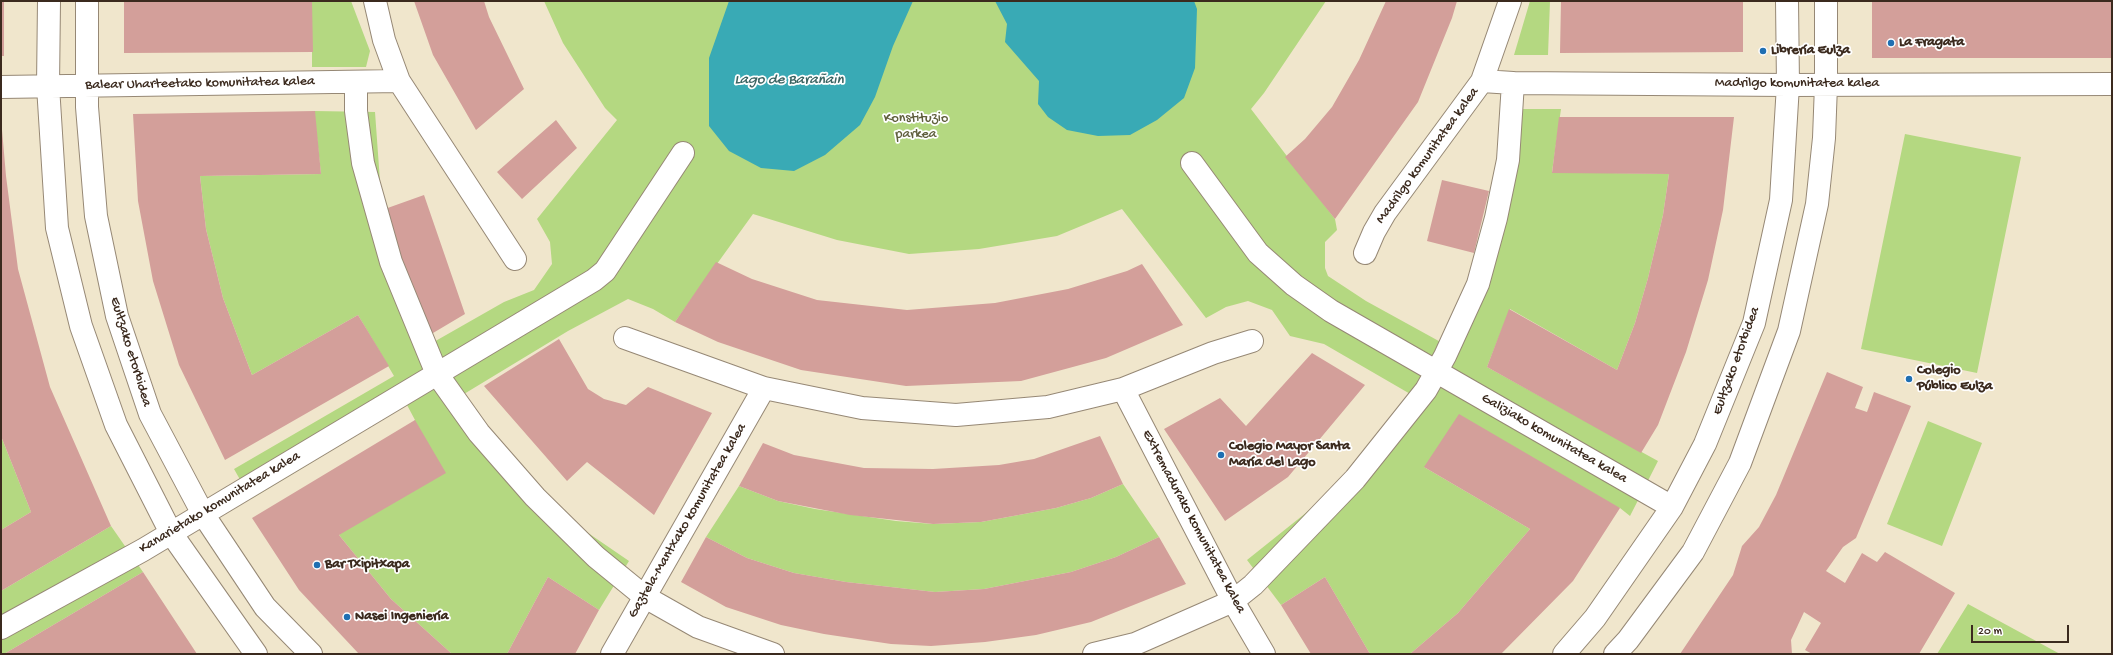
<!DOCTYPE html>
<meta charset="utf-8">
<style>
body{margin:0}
#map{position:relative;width:2113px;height:655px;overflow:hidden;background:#f0e6cc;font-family:"Gochi Hand",sans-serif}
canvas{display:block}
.frame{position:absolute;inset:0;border:2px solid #3b2a1e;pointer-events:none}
.scale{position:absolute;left:1971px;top:625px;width:98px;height:18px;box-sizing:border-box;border:2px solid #3b2a1e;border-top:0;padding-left:5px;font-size:12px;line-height:14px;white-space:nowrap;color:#3b2a1e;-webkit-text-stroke:3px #fff;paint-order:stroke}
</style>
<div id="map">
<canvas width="2113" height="655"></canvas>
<div class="frame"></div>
<div class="scale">20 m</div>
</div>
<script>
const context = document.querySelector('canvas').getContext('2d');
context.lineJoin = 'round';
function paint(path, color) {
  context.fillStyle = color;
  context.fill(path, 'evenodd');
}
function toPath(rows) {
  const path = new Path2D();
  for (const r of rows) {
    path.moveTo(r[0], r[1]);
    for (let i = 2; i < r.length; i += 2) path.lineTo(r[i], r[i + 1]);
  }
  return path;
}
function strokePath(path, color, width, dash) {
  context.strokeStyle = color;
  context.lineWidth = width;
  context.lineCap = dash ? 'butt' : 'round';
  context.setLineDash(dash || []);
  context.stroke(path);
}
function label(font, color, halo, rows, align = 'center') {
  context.font = font + ' "Gochi Hand",sans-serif';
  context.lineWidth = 3.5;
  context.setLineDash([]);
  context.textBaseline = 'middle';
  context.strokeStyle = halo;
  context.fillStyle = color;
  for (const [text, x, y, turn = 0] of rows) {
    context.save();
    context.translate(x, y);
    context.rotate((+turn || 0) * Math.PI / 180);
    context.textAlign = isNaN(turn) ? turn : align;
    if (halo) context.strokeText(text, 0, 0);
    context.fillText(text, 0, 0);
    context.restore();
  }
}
paint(toPath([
 [312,1,351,1,370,51,366,67,312,67],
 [544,1,1326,1,1264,93,1251,109,1335,219,1337,230,1325,242,1325,268,1328,276,1366,301,1446,345,1485,256,1512,109,1561,109,1552,172,1669,174,1663,215,1648,278,1635,323,1617,370,1510,309,1487,367,1658,461,1630,516,1620,508,1424,467,1530,529,1458,613,1410,654,1370,654,1325,577,1281,605,1247,560,1317,504,1384,430,1412,395,1324,344,1290,336,1272,310,1248,301,1226,307,1206,318,1122,209,1057,236,979,249,909,254,837,240,753,214,675,322,653,309,628,299,568,331,464,394,484,424,535,486,575,524,629,561,599,610,548,577,507,654,452,654,391,599,339,535,415,420,407,405,251,499,234,469,394,376,358,315,252,375,223,298,206,229,200,176,321,174,314,111,375,112,382,209,432,343,504,302,534,290,552,264,550,242,537,219,617,120,605,108,563,43],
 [1530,1,1550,1,1548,55,1514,55],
 [1905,134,2021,157,1977,373,1861,349],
 [1928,421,1982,443,1942,546,1887,524],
 [1,436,31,512,1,530],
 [1123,484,1159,537,1116,557,1071,572,984,589,935,592,846,582,794,573,747,558,706,537,739,486,778,501,815,509,896,521,933,524,981,522,1056,508,1091,498],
 [111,526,143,572,4,654,1,654,1,591],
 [1968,604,2060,654,1937,654]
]), '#b4d881');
paint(toPath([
 [729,1,913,1,893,46,875,97,860,125,825,155,794,171,761,168,729,151,709,126,709,58],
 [995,1,1194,1,1197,9,1195,68,1184,98,1157,120,1130,135,1098,136,1067,130,1048,117,1038,104,1039,81,1005,42,1007,24]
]), '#39aab5');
paint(toPath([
 [1,1,4,1,4,56,1,56],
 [124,1,312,1,313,52,124,53],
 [414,1,484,1,489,17,524,89,476,130,433,55],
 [1386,1,1457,1,1452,18,1418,102,1335,219,1285,157,1305,139,1332,107,1359,60],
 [1561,1,1743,1,1743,52,1560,53],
 [1872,1,2112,1,2112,58,1872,58],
 [315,111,321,174,200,176,206,229,223,298,252,375,358,315,389,366,225,460,179,365,153,281,138,201,133,114],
 [1559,117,1734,117,1723,210,1708,280,1686,352,1658,425,1641,453,1487,367,1509,309,1617,370,1635,323,1648,278,1663,215,1669,174,1552,173],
 [1,118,6,176,18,269,50,387,111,526,1,591,1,530,31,512,1,436],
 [556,120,577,148,522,199,497,172],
 [1442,180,1489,191,1474,253,1427,241],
 [424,195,465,314,428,336,382,210],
 [716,262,752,279,817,300,907,310,995,303,1068,289,1127,271,1142,264,1183,325,1106,358,1021,381,906,386,801,370,718,342,675,322],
 [559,339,588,389,604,399,626,405,648,387,712,413,654,515,587,462,567,481,484,386],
 [1312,353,1365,385,1288,477,1225,521,1164,429,1220,398,1246,426],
 [1827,372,1863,387,1855,408,1867,412,1874,392,1911,406,1856,538,1843,547,1826,571,1845,583,1862,553,1877,562,1885,552,1955,593,1919,654,1812,654,1805,650,1821,623,1804,612,1791,640,1792,654,1680,654,1733,575,1742,546,1759,527,1776,495],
 [1459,414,1620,508,1573,581,1501,654,1410,654,1458,613,1530,529,1424,467],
 [415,420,446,473,339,535,391,599,452,654,359,654,299,590,252,518],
 [1100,436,1123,484,1091,498,1056,508,981,522,933,524,850,515,778,501,739,486,763,443,794,455,864,468,933,469,999,465,1034,459],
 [706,537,747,558,794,573,846,582,935,592,984,589,1071,572,1116,557,1159,537,1186,584,1091,622,1036,635,985,642,931,646,891,644,824,634,781,625,726,607,681,582],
 [143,572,197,654,4,654],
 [548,577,599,610,575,654,507,654],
 [1325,577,1370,654,1311,654,1281,605]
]), '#d39f9a');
const minor = toPath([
 [49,1,48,86,57,228,81,326,116,425,171,533,256,654],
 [87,1,87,107,96,216,117,316,150,414,203,514,265,607,311,654],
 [375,1,384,40,399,81,515,259],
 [1482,81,1513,83,1788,85,2112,84],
 [356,82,356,111,363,163,391,262,437,374,479,433,535,497,596,557,645,597,698,627,773,654],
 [1,87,399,81],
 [1192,163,1258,253,1294,285,1331,311,1672,507],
 [1365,253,1374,232,1385,213,1482,81,1510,1],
 [625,338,764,388,862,408,956,415,1048,407,1123,389,1213,353,1252,341],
 [1123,389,1233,601,1264,654],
 [1,628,143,550,594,280,605,271,683,153],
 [612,654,764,388],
 [1094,654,1135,644,1233,601,1253,585,1355,479,1426,390,1445,356,1478,284,1496,218,1508,160,1513,83],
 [1564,654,1595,618,1672,507,1705,444,1754,323,1781,200,1788,85,1787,1],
 [1615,654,1628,640,1693,552,1740,463,1789,331,1817,204,1824,138,1826,85,1826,1]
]);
strokePath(minor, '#968875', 24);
strokePath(minor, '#fff', 22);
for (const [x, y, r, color] of [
 [1891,43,4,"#1f6fb2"],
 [1763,51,4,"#1f6fb2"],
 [1909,379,4,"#1f6fb2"],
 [1221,455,4,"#1f6fb2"],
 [317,565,4,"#1f6fb2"],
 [347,617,4,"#1f6fb2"]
]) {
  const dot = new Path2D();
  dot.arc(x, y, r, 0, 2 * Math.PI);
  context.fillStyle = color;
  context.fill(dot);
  strokePath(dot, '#fff', 1.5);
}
label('bold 14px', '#3b2a1e', '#fff', [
 ["La Fragata",1899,43],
 ["Librería Eulza",1771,51],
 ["Colegio",1917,371],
 ["Público Eulza",1917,387],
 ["Colegio Mayor Santa",1229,447],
 ["María del Lago",1229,463],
 ["Bar Txipitxapa",325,565],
 ["Nasei Ingeniería",355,617]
], 'left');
label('14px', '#3b2a1e', '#fff', [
 ["Balear Uharteetako komunitatea kalea",200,84,-1],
 ["Madrilgo komunitatea kalea",1797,84],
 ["Madrilgo komunitatea kalea",1428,156,-54],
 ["Eultzako etorbidea",130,352,73],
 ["Eultzako etorbidea",1737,361,-70],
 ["Galiziako komunitatea kalea",1554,439,30],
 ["Kanarietako komunitatea kalea",220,503,-31],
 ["Gaztela-Mantxako komunitatea kalea",688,521,-60],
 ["Extremadurako komunitatea kalea",1193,522,62]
]);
label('14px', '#5f5e3c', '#fff', [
 ["Konstituzio",916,119],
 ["parkea",916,135]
]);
label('italic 15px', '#3a6462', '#fff', [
 ["Lago de Barañain",789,81]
]);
</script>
